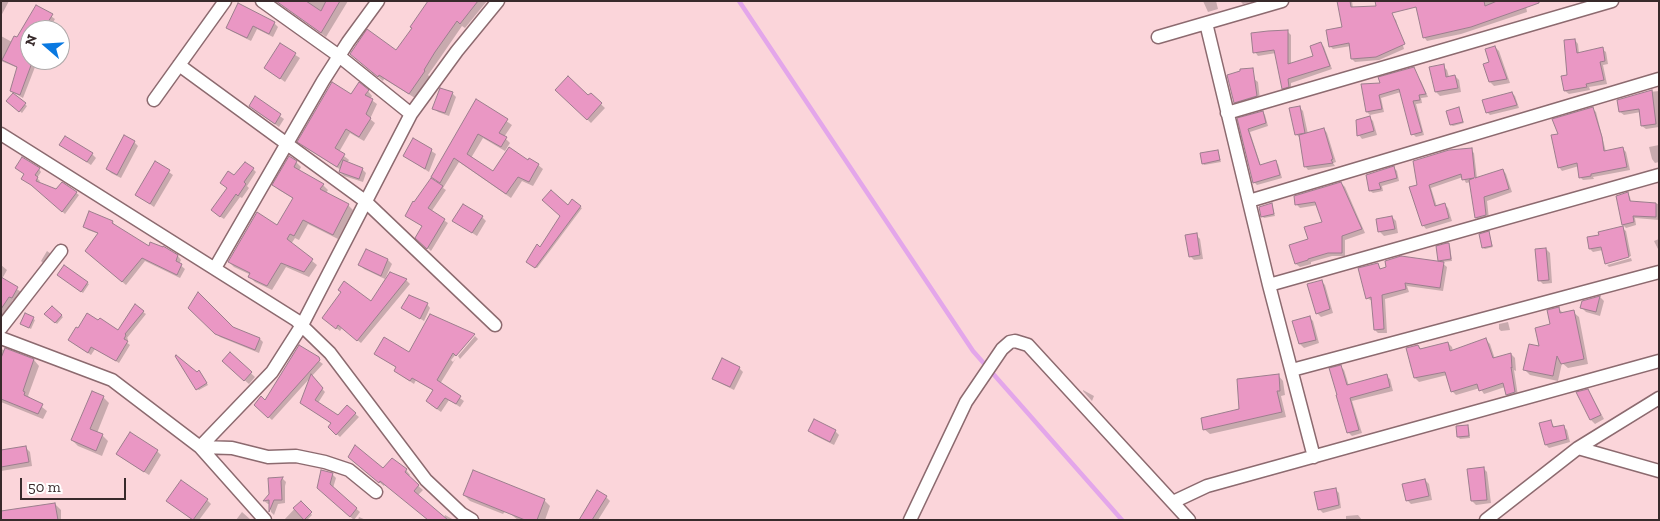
<!DOCTYPE html>
<style>
body{margin:0}
#map{position:relative;width:1660px;height:521px;overflow:hidden;background:#fbd5da;font-family:"Zilla Slab",serif}
canvas{display:block}
.frame{position:absolute;inset:0;border:2px solid #382a2b;pointer-events:none}
.north{position:absolute;left:20px;top:20px;width:50px;height:50px;box-sizing:border-box;background:#fff;border:1px solid #afaaaa;border-radius:50%;rotate:289deg;font-size:14px;font-weight:700;line-height:20px;text-align:center;color:#382a2b}
.north::after{content:'';display:block;margin:auto;width:18px;height:22px;background:#0a79e1;clip-path:polygon(50% 0,100% 100%,50% 72%,0 100%)}
.scale{position:absolute;left:20px;top:478px;width:106px;height:22px;box-sizing:border-box;border:2px solid #382a2b;border-top:0;padding-left:6px;font-size:15px;line-height:18px;white-space:nowrap;color:#382a2b;-webkit-text-stroke:4px #fff;paint-order:stroke}
</style>
<div id="map">
<canvas width="1660" height="521"></canvas>
<div class="frame"></div>
<div class="north">N</div>
<div class="scale">50 m</div>
</div>
<script>
const context = document.querySelector('canvas').getContext('2d');
context.lineJoin = 'round';
function paint(path, color) {
  context.fillStyle = color;
  context.fill(path, 'evenodd');
}
function toPath(rows) {
  const path = new Path2D();
  for (const r of rows) {
    path.moveTo(r[0], r[1]);
    for (let i = 2; i < r.length; i += 2) path.lineTo(r[i], r[i + 1]);
  }
  return path;
}
function strokePath(path, color, width, dash) {
  context.strokeStyle = color;
  context.lineWidth = width;
  context.lineCap = dash ? 'butt' : 'round';
  context.setLineDash(dash || []);
  context.stroke(path);
}
paint(toPath([
 [1,1,9,1,1,16],
 [276,1,348,1,326,37],
 [461,1,487,1,465,28,462,26,440,58,428,75,430,77,415,98,384,79,383,81,357,59,397,52],
 [1203,1,1216,1,1218,9,1208,12],
 [1240,1,1257,1,1243,4],
 [1339,1,1352,1,1353,8,1378,7,1393,17,1396,20,1404,49,1379,60,1355,62,1352,59,1351,46,1333,49,1330,46,1343,28],
 [1414,1,1525,1,1527,12,1461,34,1427,41,1424,37],
 [36,6,55,19,51,26,57,30,30,30,30,60,43,60,38,69,35,67,23,98,14,93,11,90,18,68,1,61,1,36,12,42,18,39],
 [274,23,278,27,273,37,257,29,251,41,231,31,227,27],
 [1288,32,1291,35,1291,64,1315,57,1321,43,1324,47,1332,69,1291,83,1291,90,1286,91,1283,88,1276,53,1258,56,1255,52],
 [1575,40,1578,44,1579,53,1602,49,1606,52,1608,64,1603,65,1607,84,1589,87,1590,90,1569,94,1565,91],
 [280,45,300,58,285,82,266,68],
 [1495,47,1499,51,1510,83,1494,86,1490,82,1491,63],
 [1443,66,1447,70,1449,77,1455,76,1459,80,1461,92,1440,96,1436,92],
 [1418,78,1421,81,1428,97,1421,98,1422,103,1416,104,1424,135,1416,137,1413,134,1401,92,1381,98,1384,112,1370,115,1367,112,1381,84],
 [1254,79,1258,82,1260,100,1239,106,1235,102],
 [557,90,588,97,591,95,605,108,591,123],
 [368,91,372,96,370,99,377,104,370,119,375,123,364,141,350,133,339,152,349,160,347,163,362,169,366,173,363,182,344,176,340,172,341,170,303,146,351,96],
 [1659,91,1659,127,1646,129,1642,126,1641,112,1624,115,1620,112,1649,92],
 [452,93,456,97,449,116,438,112,434,108],
 [1512,93,1515,96,1519,108,1490,115,1487,112],
 [13,94,27,106,22,113,8,101],
 [255,98,284,119,279,127,254,110],
 [477,101,512,125,504,137,510,143,505,151,483,138,471,158,493,173,529,161,538,165,543,169,533,186,522,181,511,198,459,162,443,188,446,190,431,212,448,223,431,251,417,238,423,227,406,216,437,181,432,177],
 [1299,107,1303,111,1308,134,1324,129,1327,133,1336,162,1333,163,1335,166,1308,170,1305,166,1300,138,1296,134],
 [1458,109,1464,123,1453,126,1451,125],
 [1593,109,1596,112,1606,152,1622,148,1626,152,1630,170,1593,177,1594,179,1583,180,1580,177,1579,166,1562,171,1559,167,1559,135],
 [1263,112,1265,115,1268,126,1250,132,1261,166,1275,162,1278,164,1282,178,1257,185,1254,182,1239,119],
 [1369,117,1373,121,1377,135,1362,139,1359,135],
 [413,139,436,154,429,172,404,156],
 [134,142,138,146,121,178,111,173,107,169],
 [60,145,92,154,96,158,91,165],
 [1659,145,1659,162,1655,163,1652,159,1649,147],
 [1471,150,1474,153,1477,178,1503,170,1506,174,1512,192,1487,201,1489,219,1480,221,1476,218,1471,182,1466,183,1463,177,1431,188,1437,207,1445,205,1448,208,1452,221,1426,229,1423,225,1418,186],
 [1218,151,1221,162,1204,165,1203,163],
 [296,162,301,167,299,171,323,185,328,190,326,193,348,205,353,210,338,239,308,224,299,240,295,238,291,244,317,265,309,277,286,267,272,290,255,282,250,277,251,275,234,267,229,262,278,227,294,199,279,190,274,185],
 [156,163,173,175,154,207,137,195],
 [1394,168,1397,171,1399,181,1382,186,1383,191,1373,193,1370,191],
 [39,169,41,172,37,178,40,181,38,184,56,191,62,183,79,195,65,214,35,187,22,179,25,174],
 [253,169,256,172,247,186,249,188,242,198,240,197,224,219,216,214,228,189,222,183],
 [1341,183,1345,187,1365,233,1345,240,1345,256,1332,256,1311,262,1311,264,1300,267,1296,264,1291,245,1309,239,1324,222,1318,205,1300,208,1296,204],
 [1627,194,1630,197,1631,202,1659,204,1659,220,1635,218,1636,225,1626,228,1623,225],
 [1272,204,1275,216,1264,218,1262,216],
 [568,207,580,207,582,208,537,268,529,263,541,249],
 [90,213,113,222,115,226,149,248,164,248,178,256,181,260,179,264,185,269,180,278,145,261,126,285,89,254,99,234,88,230,84,226],
 [482,217,486,221,477,236,454,221],
 [1392,217,1396,221,1398,233,1384,236,1380,232],
 [1622,228,1626,231,1631,256,1606,262,1606,264,1603,250,1593,252,1590,249,1600,236],
 [1489,233,1493,247,1485,249,1483,248],
 [1196,235,1200,239,1203,259,1194,260,1190,256],
 [1659,239,1659,251,1654,241],
 [1448,244,1450,246,1452,261,1441,262,1447,267,1443,291,1407,286,1409,292,1385,299,1387,333,1378,333,1375,330,1372,301,1367,298,1377,264,1382,270,1443,264,1440,260],
 [1546,249,1550,253,1552,283,1543,284,1539,280],
 [47,251,54,256,45,265,41,261],
 [1631,258,1632,261,1609,267,1607,265],
 [388,260,392,264,385,279,364,269,360,265],
 [1,265,7,270,2,279,21,292,16,301,13,300,1,319],
 [390,273,406,280,410,284,361,343,342,328,340,331,327,321,371,303],
 [60,276,87,283,89,284,83,293],
 [1321,281,1325,285,1333,313,1321,317,1317,313],
 [1600,297,1604,301,1600,316,1586,312,1582,308,1583,302],
 [427,304,430,308,424,321,403,308],
 [52,308,63,317,57,324,46,314],
 [190,308,260,339,263,342,259,353,220,337],
 [1559,309,1564,314,1573,312,1579,317,1588,364,1568,368,1562,363,1558,381,1530,375,1525,370,1540,348],
 [143,312,146,314,127,338,128,339,126,342,130,345,119,363,95,349,91,355,73,343,99,322,118,331],
 [25,314,35,320,31,329,23,325],
 [1309,317,1313,321,1319,343,1304,348,1300,344],
 [1508,322,1510,330,1501,331,1499,329,1499,324],
 [473,335,451,360,453,362,456,358,440,384,464,401,460,407,449,400,441,412,431,405,434,391,416,380,414,384,399,374,395,371,397,368,375,354,410,354],
 [475,336,478,339,460,359,458,356],
 [1486,340,1490,344,1495,359,1511,354,1515,358,1516,371,1514,370,1518,396,1511,398,1507,394,1505,387,1484,394,1480,388,1456,395,1452,391,1447,375,1419,382,1415,378,1418,346,1422,350,1448,343,1452,347,1453,351],
 [299,347,323,364,311,377,325,392,318,403,339,417,347,407,359,417,340,437,329,427,332,424,301,403,310,378,272,420,255,405,266,402],
 [1,349,34,360,39,366,28,396,47,411,43,419,1,402],
 [230,354,255,377,249,384,227,365],
 [1341,367,1344,370,1349,386,1386,376,1390,379,1393,391,1352,401,1362,433,1352,436,1349,433,1337,396],
 [739,368,743,372,734,390,718,382,714,378],
 [197,373,201,374,208,385,199,390,197,389],
 [1278,375,1283,381,1285,395,1281,396,1286,417,1210,434,1204,429,1241,410],
 [1083,390,1094,396,1092,401,1083,391],
 [1587,391,1591,395,1604,419,1595,424,1591,420,1578,393],
 [103,397,109,403,97,433,102,435,108,441,102,456,78,446,72,440],
 [1551,422,1555,428,1563,426,1567,430,1570,442,1549,448,1546,445],
 [1468,427,1469,428,1470,438,1460,439,1458,437],
 [810,431,835,431,839,435,834,445,814,435],
 [26,448,30,452,32,466,1,471,1,451],
 [157,451,161,455,149,475,122,458],
 [353,461,383,470,406,470,410,475,408,477,423,490,417,496,444,518,445,515,454,520,429,520,385,484,384,486],
 [1483,468,1487,472,1491,503,1476,505,1472,501],
 [332,474,336,478,333,488,360,512,354,520,322,492],
 [282,478,286,482,285,486,285,503,278,504,274,515,271,512,270,504,268,504,264,501,270,494,269,479],
 [1425,480,1429,484,1432,500,1411,504,1407,500],
 [1335,489,1339,493,1341,508,1323,513,1319,509],
 [464,495,544,500,550,506,545,520,518,520,508,512,511,504,503,514,470,501],
 [606,497,610,501,598,520,581,520],
 [207,500,211,504,199,520,192,520,168,501],
 [301,502,312,515,307,520,284,520],
 [55,504,61,510,61,520,1,520],
 [242,512,251,520,236,520],
 [1358,515,1362,520,1346,520,1346,516],
 [359,517,366,520,358,520]
]), '#0003');
strokePath(toPath([
 [739,1,973,351,1122,520]
]), '#e3a6ea', 4.5);
const building = toPath([
 [276,1,306,1,321,11,326,1,340,1,321,33,276,1],
 [428,1,478,1,460,24,457,21,435,52,424,70,425,71,409,94,379,75,378,77,350,54,367,29,396,50,412,28,410,27,428,1],
 [1337,1,1350,1,1351,7,1376,6,1375,1,1484,1,1485,6,1497,1,1539,1,1539,3,1471,27,1423,38,1416,7,1392,13,1405,44,1376,57,1351,59,1349,43,1329,47,1326,30,1342,27,1337,1],
 [238,3,275,22,269,34,253,26,247,38,226,28,238,3],
 [36,5,53,14,48,22,62,30,30,30,30,60,33,60,20,95,10,91,17,67,2,60,14,36,17,37,36,5],
 [1288,30,1288,64,1313,56,1310,46,1321,42,1330,66,1291,78,1288,79,1289,87,1282,89,1274,50,1253,53,1251,33,1268,31,1288,30],
 [1575,39,1577,53,1603,47,1605,61,1600,62,1604,80,1586,84,1587,87,1564,91,1561,76,1567,75,1564,40,1575,39],
 [280,43,296,53,280,79,264,68,280,43],
 [1495,46,1507,79,1489,82,1483,64,1489,62,1485,49,1495,46],
 [1444,64,1446,77,1455,75,1458,88,1435,92,1429,67,1444,64],
 [1414,67,1426,94,1419,95,1420,100,1413,101,1422,132,1411,135,1399,89,1379,95,1382,109,1366,112,1361,84,1380,83,1378,77,1414,67],
 [1253,68,1257,96,1234,103,1227,75,1240,71,1240,69,1253,68],
 [568,76,588,95,591,93,602,103,587,120,555,90,568,76],
 [332,82,351,94,359,82,369,90,365,95,373,99,366,114,371,118,359,137,346,129,335,148,345,154,337,167,297,142,332,82],
 [440,88,453,92,445,113,432,109,440,88],
 [1652,90,1656,124,1641,126,1639,109,1619,112,1617,100,1652,90],
 [1512,92,1517,105,1486,113,1482,100,1512,92],
 [13,93,26,103,19,112,6,101,13,93],
 [255,96,281,114,275,124,249,106,255,96],
 [476,99,508,119,499,133,507,137,501,147,478,134,467,154,493,171,509,147,528,160,529,158,539,164,529,182,518,177,506,194,454,158,440,183,431,177,476,99],
 [1300,106,1305,133,1295,135,1289,108,1300,106],
 [1459,107,1463,122,1450,125,1446,111,1459,107],
 [1593,107,1602,137,1604,151,1623,147,1627,167,1591,174,1591,176,1579,178,1577,163,1558,168,1551,135,1558,134,1552,119,1593,107],
 [1263,111,1266,123,1248,129,1260,165,1276,160,1280,175,1253,183,1237,118,1263,111],
 [1370,116,1374,131,1357,136,1356,120,1370,116],
 [1324,128,1333,159,1331,160,1333,163,1304,167,1299,135,1324,128],
 [124,135,135,141,117,175,106,169,124,135],
 [65,136,93,153,87,162,59,145,65,136],
 [413,138,432,149,425,169,403,156,413,138],
 [1472,148,1475,178,1503,169,1509,189,1484,197,1486,215,1475,218,1469,180,1474,178,1462,180,1461,174,1429,185,1435,206,1445,203,1449,218,1422,226,1409,187,1417,185,1413,161,1449,150,1472,148],
 [1218,150,1220,160,1202,164,1200,153,1218,150],
 [289,156,297,161,294,167,324,184,320,189,349,204,333,235,303,220,294,236,290,234,287,239,313,259,304,272,281,263,267,286,248,277,250,273,228,262,257,212,277,225,293,198,272,185,289,156],
 [22,157,40,168,35,175,38,177,36,181,56,189,62,182,77,192,62,212,31,185,21,179,24,174,15,168,22,157],
 [343,160,363,168,359,179,339,172,343,160],
 [155,161,170,170,150,204,135,195,155,161],
 [245,162,254,168,244,182,246,184,238,196,236,194,220,217,211,210,227,188,220,183,228,171,234,175,245,162],
 [1394,166,1397,178,1379,183,1381,189,1369,191,1366,175,1394,166],
 [431,178,443,186,428,208,445,219,427,249,415,238,422,226,405,216,413,201,414,202,431,178],
 [1341,182,1362,229,1342,236,1342,253,1328,253,1308,259,1308,260,1295,264,1289,245,1308,239,1304,227,1322,222,1315,202,1295,205,1294,196,1341,182],
 [551,190,568,205,572,199,581,206,535,268,526,262,537,244,540,247,560,216,542,200,551,190],
 [1628,192,1630,201,1656,203,1656,217,1633,216,1634,222,1622,225,1616,196,1628,192],
 [1272,203,1274,214,1261,217,1259,207,1272,203],
 [463,204,483,216,472,233,452,221,463,204],
 [89,211,113,221,112,223,149,246,150,242,163,247,163,246,178,255,176,261,182,264,177,275,142,258,122,282,85,251,98,233,83,227,89,211],
 [1392,216,1395,229,1378,232,1376,219,1392,216],
 [1623,226,1629,257,1605,264,1601,247,1589,249,1587,237,1599,235,1598,232,1623,226],
 [1489,231,1492,246,1482,248,1479,234,1489,231],
 [1197,233,1200,255,1189,257,1185,235,1197,233],
 [1447,243,1449,243,1451,259,1438,261,1436,246,1447,243],
 [1546,248,1549,280,1538,281,1535,249,1546,248],
 [366,249,388,259,381,276,358,265,366,249],
 [1401,256,1444,262,1440,288,1405,283,1406,289,1382,295,1384,329,1374,330,1371,297,1366,299,1358,268,1378,263,1380,269,1386,267,1385,261,1401,256],
 [64,265,88,282,81,292,57,275,64,265],
 [390,272,407,279,357,341,338,325,336,329,322,318,341,292,338,290,344,281,371,301,390,272],
 [1,277,18,287,12,298,9,297,1,309,1,277],
 [1322,280,1330,309,1316,314,1307,284,1322,280],
 [198,292,233,327,260,338,255,350,215,334,188,308,198,292],
 [409,295,428,303,420,319,401,308,409,295],
 [1600,296,1596,312,1580,308,1582,301,1600,296],
 [135,304,144,311,125,334,126,335,124,339,128,341,116,361,91,347,88,353,68,340,76,327,78,328,87,313,98,320,100,318,118,330,135,304],
 [52,306,62,315,55,323,44,314,52,306],
 [1559,307,1560,313,1574,310,1584,359,1561,364,1557,356,1553,376,1523,370,1529,344,1539,346,1535,328,1550,324,1547,310,1559,307],
 [25,313,34,317,29,328,20,324,25,313],
 [430,314,475,334,456,356,453,353,437,380,461,396,456,404,445,398,437,409,426,401,433,390,412,378,410,381,394,371,396,367,374,354,384,337,409,352,430,314],
 [1310,316,1316,340,1299,344,1292,321,1310,316],
 [1486,338,1493,358,1511,353,1512,368,1511,367,1515,392,1506,395,1503,383,1479,391,1477,384,1451,392,1445,372,1414,378,1406,348,1418,345,1420,349,1448,342,1450,351,1486,338],
 [299,345,319,357,320,360,268,418,254,405,261,396,265,400,299,345],
 [5,348,34,359,23,391,25,392,24,395,43,404,38,414,1,399,1,358,5,348],
 [230,352,252,372,244,381,222,361,230,352],
 [176,355,197,372,199,370,207,383,196,390,175,356,176,355],
 [722,358,740,367,730,387,712,379,722,358],
 [1341,365,1347,385,1387,374,1390,387,1350,398,1359,430,1347,433,1336,395,1337,395,1329,368,1341,365],
 [311,374,323,388,315,400,338,415,347,405,356,413,336,435,328,427,331,423,300,403,311,374],
 [1279,374,1280,391,1277,391,1282,412,1203,430,1201,418,1239,409,1237,379,1279,374],
 [1588,389,1601,415,1590,420,1576,392,1588,389],
 [92,391,104,396,90,429,103,434,96,451,71,440,92,391],
 [814,419,836,430,830,442,808,431,814,419],
 [1551,420,1553,427,1564,425,1567,439,1545,445,1539,423,1551,420],
 [1468,425,1469,436,1457,437,1456,426,1468,425],
 [130,432,158,450,144,472,116,454,130,432],
 [355,445,383,468,392,458,407,469,405,472,419,485,414,491,448,520,428,520,380,481,379,483,348,457,355,445],
 [26,446,29,462,1,467,1,450,26,446],
 [1484,467,1487,500,1471,501,1467,469,1484,467],
 [321,470,333,473,330,484,357,508,350,517,317,488,321,470],
 [473,470,545,499,537,520,525,520,463,495,473,470],
 [283,477,281,481,282,500,274,500,269,512,269,500,263,501,269,494,268,478,283,477],
 [1425,479,1429,496,1406,501,1402,484,1425,479],
 [181,480,208,499,193,520,166,501,181,480],
 [1336,488,1339,505,1318,510,1314,492,1336,488],
 [597,490,607,496,592,520,579,520,597,490],
 [301,501,312,512,304,520,293,508,301,501],
 [55,503,58,520,1,520,1,511,55,503]
]);
paint(building, '#ea97c4');
strokePath(building, '#9c7e8d', 1);
const minor = toPath([
 [262,1,339,56,411,114],
 [1206,23,1269,285,1314,457],
 [1158,37,1282,1],
 [179,65,365,201,495,325],
 [154,100,225,1],
 [1227,113,1612,1],
 [1,134,296,320,330,353,426,480,462,514,472,520],
 [1249,201,1659,79],
 [215,268,323,81,348,42,378,1],
 [1269,285,1659,175],
 [1,328,61,251],
 [1,338,112,380,200,447,265,520],
 [1292,370,1659,272],
 [200,447,272,372,302,325,411,114,457,51,498,1],
 [200,447,232,448,268,457,296,456,325,462,349,470,376,492],
 [1578,448,1659,471],
 [1173,502,1207,486,1659,361],
 [910,520,966,402,1002,349,1010,342,1015,341,1028,345,1189,520],
 [1486,520,1578,448,1659,398]
]);
strokePath(minor, '#8c6a6f', 15);
strokePath(minor, '#fff', 12);
</script>
